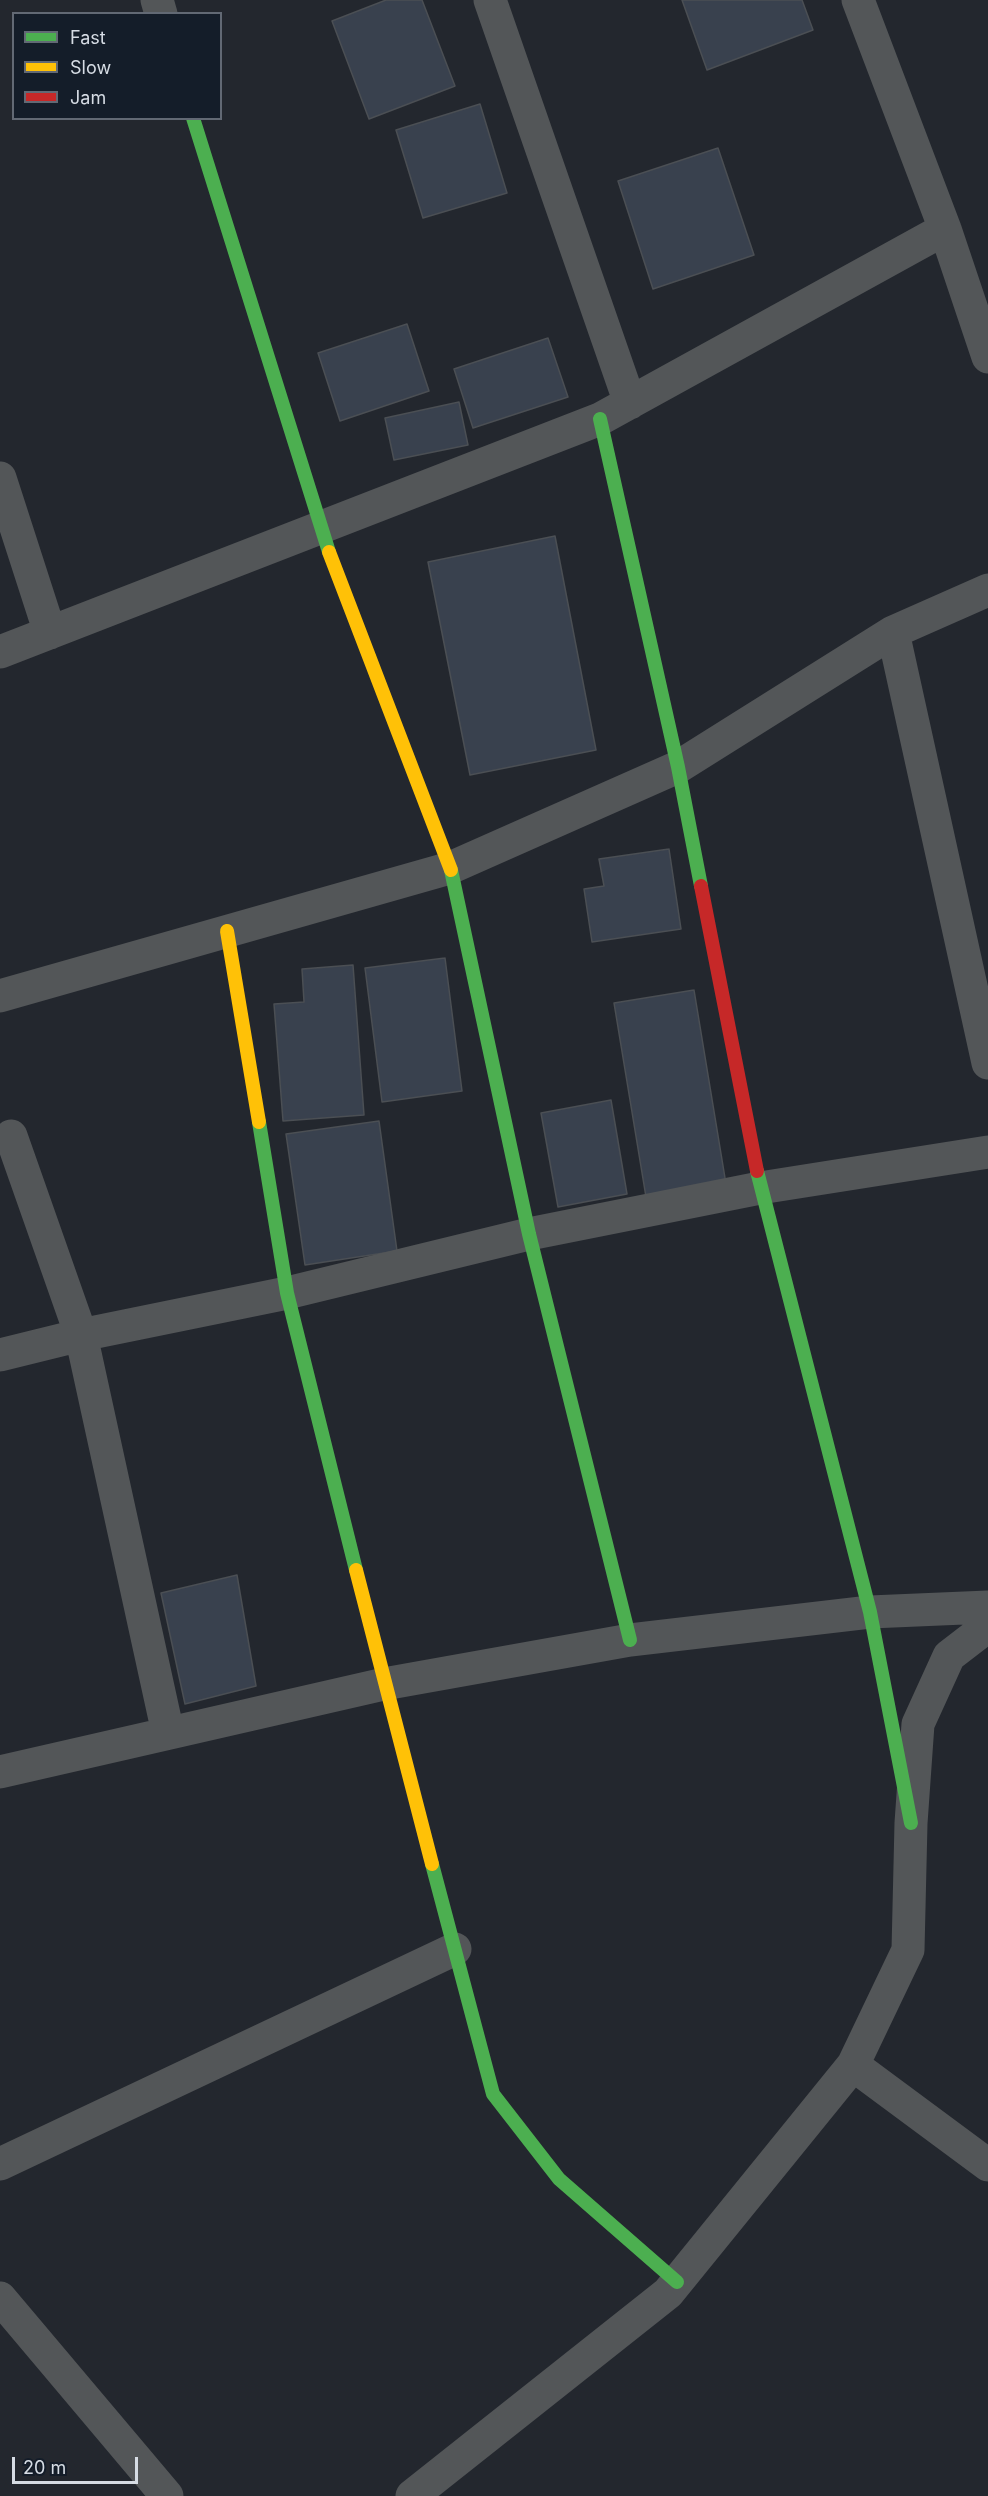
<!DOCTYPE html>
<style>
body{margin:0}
#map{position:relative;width:988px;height:2496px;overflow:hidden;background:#23272e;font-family:Inter,sans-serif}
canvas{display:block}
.legend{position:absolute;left:12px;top:12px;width:210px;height:108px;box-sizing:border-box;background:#141d29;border:2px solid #626974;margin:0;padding:8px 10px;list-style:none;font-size:18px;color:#d6dce4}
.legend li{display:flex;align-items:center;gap:12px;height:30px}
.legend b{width:30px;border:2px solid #626974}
.scale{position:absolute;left:12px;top:2457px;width:126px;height:27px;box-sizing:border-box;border:3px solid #d6dce4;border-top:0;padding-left:8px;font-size:18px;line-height:21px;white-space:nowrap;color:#d6dce4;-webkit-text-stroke:4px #141d29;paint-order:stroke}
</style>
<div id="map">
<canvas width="988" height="2496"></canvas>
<ul class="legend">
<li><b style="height:8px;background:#4caf50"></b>Fast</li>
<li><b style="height:8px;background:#ffc107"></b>Slow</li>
<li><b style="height:8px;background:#c62828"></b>Jam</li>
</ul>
<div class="scale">20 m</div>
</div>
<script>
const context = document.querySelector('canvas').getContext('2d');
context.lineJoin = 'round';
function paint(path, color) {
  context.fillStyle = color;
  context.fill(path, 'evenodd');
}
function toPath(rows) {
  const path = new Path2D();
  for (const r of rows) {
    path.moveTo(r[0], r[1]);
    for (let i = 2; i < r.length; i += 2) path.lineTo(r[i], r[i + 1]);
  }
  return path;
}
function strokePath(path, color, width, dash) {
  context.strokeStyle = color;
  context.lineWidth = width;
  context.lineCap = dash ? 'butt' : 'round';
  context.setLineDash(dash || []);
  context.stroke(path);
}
const building = toPath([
 [386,0,422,0,455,86,369,119,332,21,386,0],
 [682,0,802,0,813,30,707,70,682,0],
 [480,104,507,193,423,218,396,130,480,104],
 [718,148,754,255,653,289,618,181,718,148],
 [407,324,429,391,340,421,318,353,407,324],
 [548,338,568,397,473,428,454,369,548,338],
 [459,402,468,445,394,460,385,418,459,402],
 [555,536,596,750,470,775,428,562,555,536],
 [669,849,681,929,592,942,584,889,604,886,599,859,669,849],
 [445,958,462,1091,382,1102,365,968,445,958],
 [353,965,364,1115,283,1121,274,1004,304,1002,302,969,353,965],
 [694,990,726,1184,646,1197,614,1003,694,990],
 [611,1100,627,1194,558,1207,541,1113,611,1100],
 [379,1121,397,1251,305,1265,286,1134,379,1121],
 [237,1575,256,1686,185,1704,161,1593,237,1575]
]);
paint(building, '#39414e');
strokePath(building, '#4b4f54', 1.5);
strokePath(toPath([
 [157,0,161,14],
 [490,0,630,403],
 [858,0,945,229,988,357],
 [0,478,50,633],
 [893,632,988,1063],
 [0,652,600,419,945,229],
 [0,996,450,868,678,767,893,632,988,590],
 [11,1136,81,1335,168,1733],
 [0,1355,81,1335,287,1293,529,1234,760,1188,988,1152],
 [0,1772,384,1684,630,1640,870,1612,988,1607],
 [853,2065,988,2165],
 [0,2164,455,1949],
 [0,2298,167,2496],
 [412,2496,668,2293,853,2065,908,1950,911,1823,918,1724,949,1656,988,1626]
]), '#535658', 33);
strokePath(toPath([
 [193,118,329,552],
 [600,419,678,767,701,886],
 [451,870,529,1234,630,1640],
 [259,1122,287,1293,356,1570],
 [757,1171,870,1612,911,1823],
 [432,1864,493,2094,559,2179,677,2282]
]), '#4caf50', 14);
strokePath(toPath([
 [329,552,451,870],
 [227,931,259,1122],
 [356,1570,432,1864]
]), '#ffc107', 14);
strokePath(toPath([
 [701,886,757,1171]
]), '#c62828', 14);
</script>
